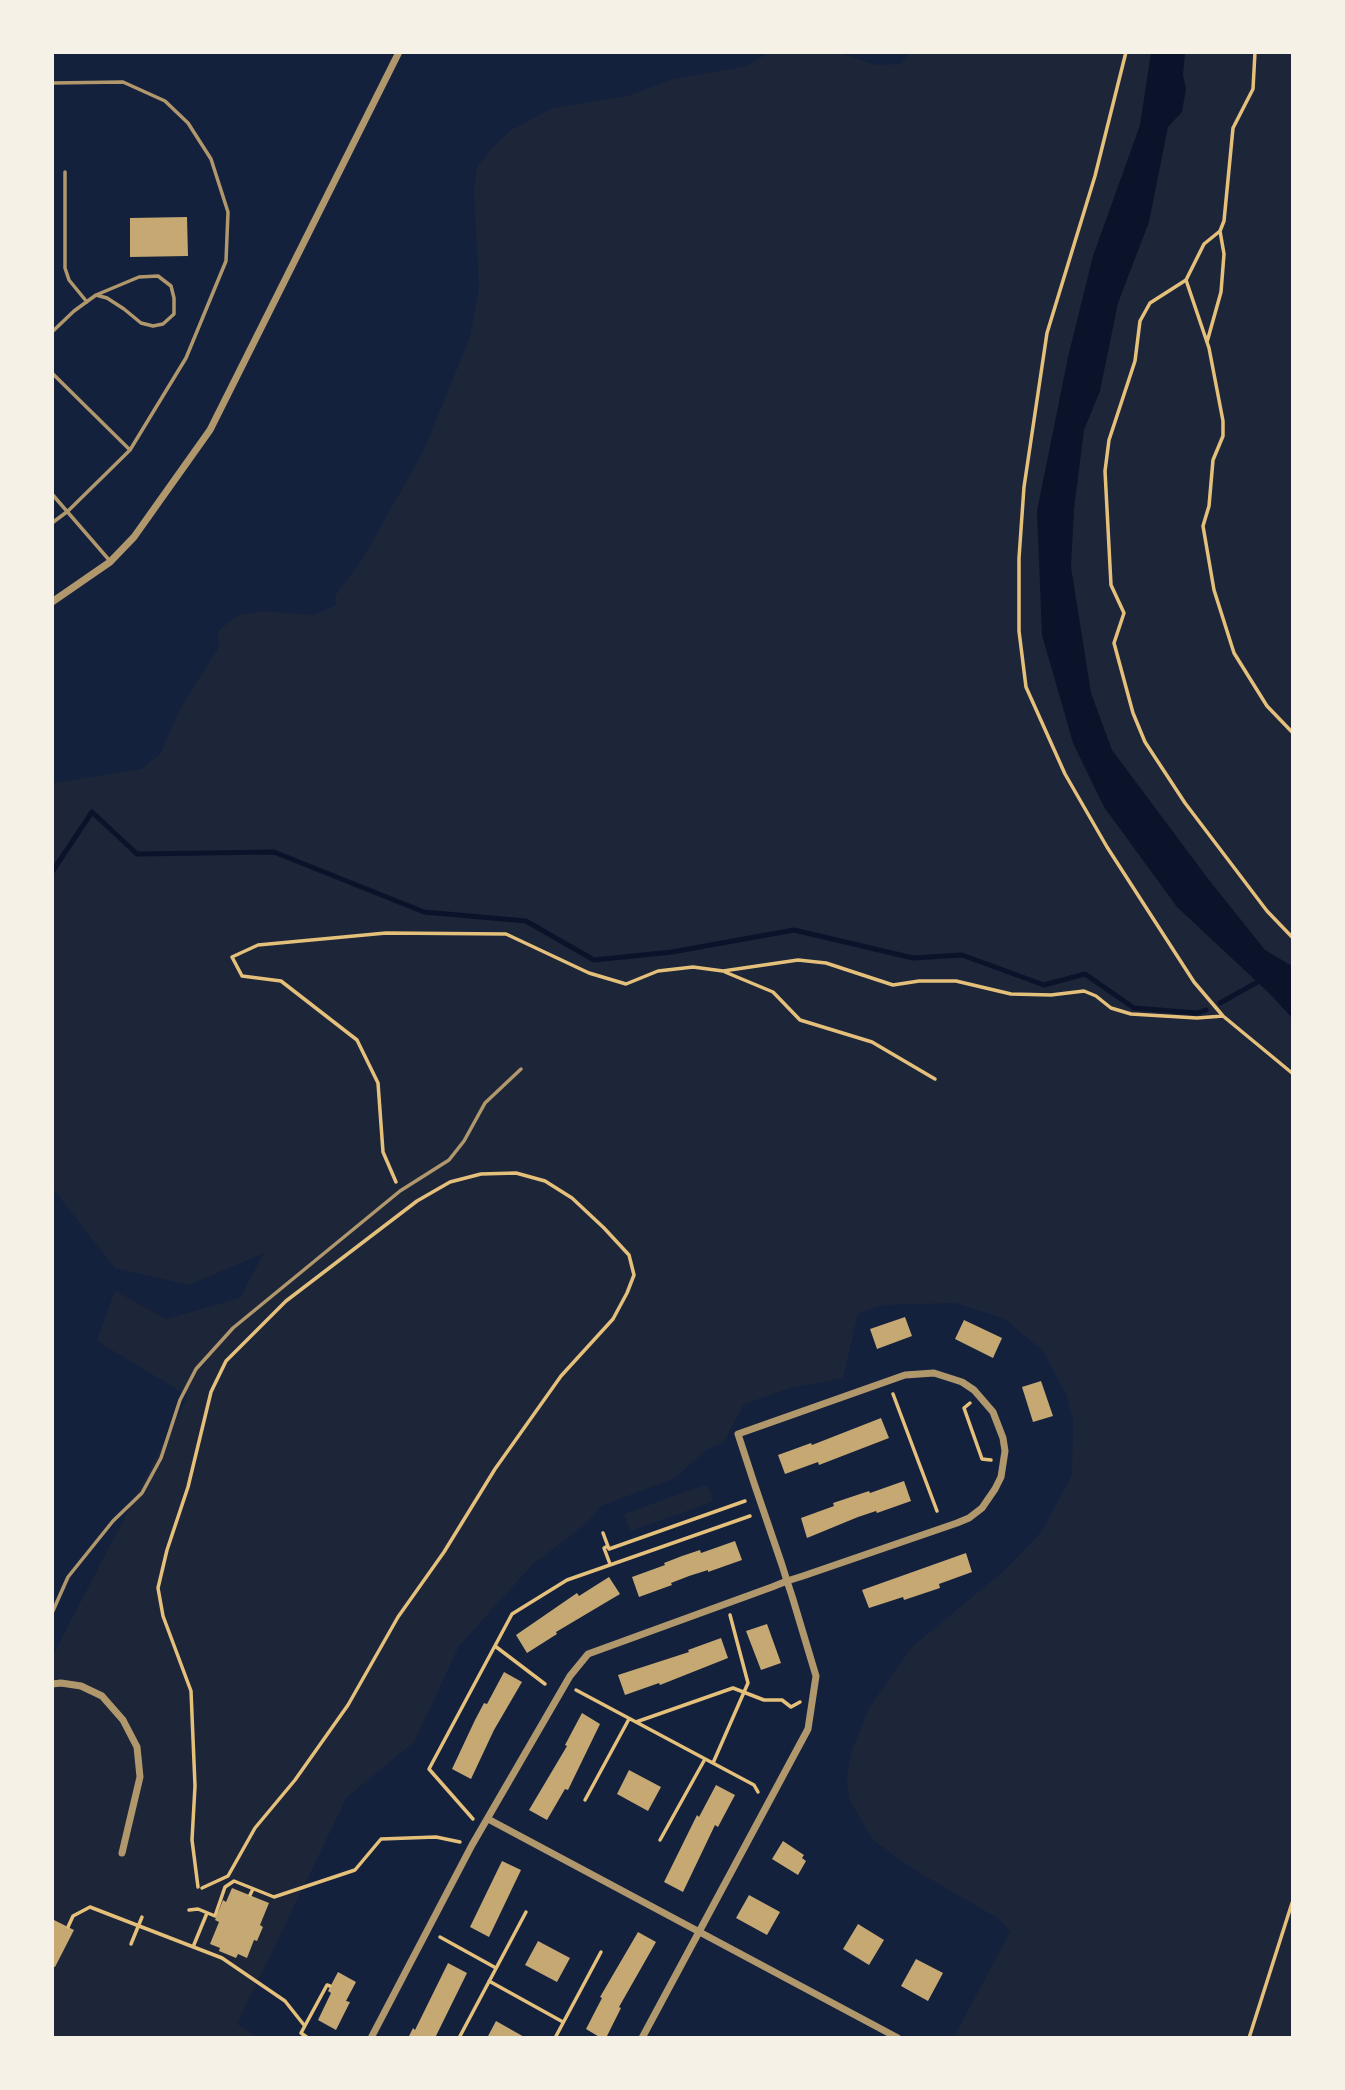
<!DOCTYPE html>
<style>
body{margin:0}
#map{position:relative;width:1345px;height:2090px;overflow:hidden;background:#14213d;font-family:"Noto Sans",sans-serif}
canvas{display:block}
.frame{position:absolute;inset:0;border:54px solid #f6f1e7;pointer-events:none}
</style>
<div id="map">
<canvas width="1345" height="2090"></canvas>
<div class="frame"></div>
</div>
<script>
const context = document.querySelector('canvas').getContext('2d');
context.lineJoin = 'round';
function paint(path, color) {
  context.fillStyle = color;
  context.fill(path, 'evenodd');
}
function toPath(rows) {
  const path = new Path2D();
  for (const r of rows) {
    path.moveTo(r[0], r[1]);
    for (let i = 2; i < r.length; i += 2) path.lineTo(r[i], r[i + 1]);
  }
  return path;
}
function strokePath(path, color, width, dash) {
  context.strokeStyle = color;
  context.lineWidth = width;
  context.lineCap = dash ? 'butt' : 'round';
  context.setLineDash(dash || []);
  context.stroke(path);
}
paint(toPath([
 [910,52,1292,53,1292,2037,954,2037,1010,1932,999,1919,913,1869,873,1840,849,1799,847,1777,851,1753,869,1708,912,1647,1007,1568,1042,1531,1072,1475,1073,1420,1067,1396,1043,1351,1005,1319,956,1303,883,1305,858,1313,843,1378,791,1388,744,1404,723,1443,707,1449,675,1478,601,1506,587,1523,532,1565,459,1646,414,1742,347,1797,237,2024,257,2037,53,2037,53,1655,188,1396,97,1341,115,1291,166,1319,240,1298,264,1253,189,1285,115,1268,53,1189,53,783,141,769,160,754,180,709,219,647,218,631,238,615,263,611,313,615,336,605,335,596,363,558,424,450,470,337,479,289,474,191,477,167,492,148,511,130,553,108,628,96,673,79,747,66,768,53,839,53,876,65,901,64],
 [704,1485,709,1488,713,1500,710,1503,630,1531,624,1514]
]), '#1d2539');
paint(toPath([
 [1151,53,1185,53,1183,75,1186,89,1182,112,1168,127,1149,222,1118,303,1100,391,1084,430,1074,509,1071,567,1091,693,1112,750,1209,880,1265,950,1292,966,1292,1018,1270,994,1177,907,1104,807,1073,743,1042,635,1037,511,1068,357,1093,256,1140,125]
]), '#0b132b');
strokePath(toPath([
 [52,872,92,812,137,854,274,852,424,912,526,921,594,960,672,952,794,930,913,958,962,955,1044,985,1085,974,1134,1008,1197,1013,1206,1010],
 [1220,1003,1263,979]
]), '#0b132b', 5);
paint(toPath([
 [187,217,188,256,130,257,130,218],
 [905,1317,912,1336,877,1349,870,1329],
 [964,1320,1002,1338,993,1358,955,1339],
 [1041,1381,1053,1416,1033,1422,1022,1387],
 [881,1418,889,1438,819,1465,818,1462,785,1474,778,1455,811,1443,812,1445],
 [904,1481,911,1501,877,1513,876,1511,858,1517,807,1538,801,1518,834,1506,833,1503,869,1491,870,1493],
 [735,1541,742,1560,708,1572,708,1570,689,1576,671,1583,672,1585,639,1597,632,1577,665,1565,664,1563,682,1556,700,1550,701,1553],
 [966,1553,972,1572,939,1584,940,1588,904,1600,903,1597,869,1608,862,1590],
 [609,1577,620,1594,556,1632,557,1634,527,1653,516,1635,577,1593,579,1596],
 [767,1624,781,1663,761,1670,746,1631],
 [721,1638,728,1658,660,1685,659,1683,625,1695,618,1675,689,1652,688,1650],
 [504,1672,522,1682,494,1730,471,1779,452,1769,475,1720,484,1703,487,1704],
 [582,1713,600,1724,568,1790,565,1789,547,1820,529,1810,567,1746,565,1745],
 [629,1770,661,1787,648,1811,617,1794],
 [716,1785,735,1795,718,1827,715,1825,683,1892,664,1882,697,1815,699,1817],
 [783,1841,804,1855,802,1858,806,1861,798,1875,772,1859],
 [502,1861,521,1870,489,1937,470,1927],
 [232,1888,269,1903,260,1925,263,1927,257,1941,254,1940,247,1958,238,1954,236,1958,219,1951,220,1948,210,1944,219,1922,215,1920,223,1900,226,1902],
 [749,1895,780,1912,767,1935,736,1918],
 [54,1920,74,1930,55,1967,52,1966],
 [858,1924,884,1940,869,1965,843,1949],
 [638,1932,656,1942,619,2007,621,2008,606,2038,601,2038,586,2029,602,1998,600,1997],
 [538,1941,570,1958,557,1982,525,1965],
 [916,1959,943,1973,928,2001,901,1986],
 [448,1963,467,1973,435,2038,408,2038,413,2028,415,2030],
 [338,1972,356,1982,346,2001,350,2002,336,2030,318,2020,331,1993,328,1991],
 [496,2021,526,2038,487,2038]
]), '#c6a872');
strokePath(toPath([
 [1126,52,1095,176,1047,333,1024,487,1019,558,1019,631,1026,687,1065,774,1107,847,1194,982,1223,1016,1292,1073],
 [1255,52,1253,89,1233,128,1224,221,1220,231,1204,244,1186,280,1150,303,1140,321,1135,361,1109,440,1105,471,1111,585,1124,613,1114,643,1133,713,1145,742,1185,803,1267,911,1292,937],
 [1186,280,1209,348,1223,421,1223,436,1213,460,1209,506,1203,526,1214,590,1234,653,1267,706,1292,732],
 [1207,342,1221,292,1224,254,1220,231],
 [725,972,773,992,800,1020,872,1042,935,1079],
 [396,1182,383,1152,378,1083,357,1040,281,981,242,976,232,957,258,945,386,933,506,934,589,973,626,984,658,971,693,967,723,971,798,960,826,963,893,985,919,981,956,981,1011,994,1051,995,1084,991,1096,996,1111,1008,1131,1014,1197,1018,1223,1016],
 [893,1394,937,1511],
 [970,1403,964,1408,982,1459,991,1460],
 [603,1533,609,1549,745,1501],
 [608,1546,604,1548,610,1564],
 [495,1646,545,1684],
 [576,1690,754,1785,758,1792],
 [636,1722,733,1688,764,1700,782,1700,791,1707,800,1702],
 [713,1763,748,1683,730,1615],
 [585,1800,629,1719],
 [473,1819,429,1769,512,1614,567,1580,750,1516],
 [660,1840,705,1759],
 [198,1887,192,1840,195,1786,191,1691,163,1616,158,1588,167,1550,188,1487,211,1392,226,1361,286,1301,417,1201,450,1182,481,1174,516,1173,545,1181,572,1198,604,1228,629,1255,634,1275,627,1293,613,1319,561,1376,495,1469,444,1552,398,1617,348,1705,295,1780,255,1828,228,1876,202,1888],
 [250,1895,253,1889],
 [189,1910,198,1909,215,1916,225,1887,234,1881,274,1897,355,1870,381,1839,436,1837,460,1842],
 [68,1927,73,1916,90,1907,222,1958,285,2001,304,2025],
 [440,1937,496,1968],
 [131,1944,142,1917],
 [193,1947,207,1913],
 [489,1981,563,2022],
 [308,2038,301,2033,327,1985,330,1986],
 [459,2038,526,1912],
 [555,2038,601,1952],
 [1249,2038,1292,1903]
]), '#e5c07b', 3.5);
strokePath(toPath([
 [52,83,123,82,165,101,188,123,211,159,228,212,226,261,186,358,130,450,68,511,52,523],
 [65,172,65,268,69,280,87,302],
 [52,332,74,311,96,295,139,277,158,276,171,286,174,298,174,314,163,324,153,326,141,323,124,309,107,298,96,295],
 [52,373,130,450],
 [52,494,110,561],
 [52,1613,68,1577,113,1521,142,1493,161,1458,180,1400,196,1369,233,1328,400,1191,449,1160,464,1141,485,1103,521,1069]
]), '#b1986c', 3.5);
strokePath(toPath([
 [52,602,110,562,134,537,210,430,399,52],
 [52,1684,61,1683,81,1686,102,1696,123,1720,137,1747,140,1777,122,1853],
 [488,1819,898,2038],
 [371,2038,472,1845,570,1676,588,1654,772,1587,787,1581,803,1576,957,1523,969,1518,982,1508,995,1489,1001,1477,1005,1451,1003,1438,993,1412,974,1390,962,1382,934,1373,905,1375,738,1434,754,1483,782,1565,787,1581,792,1596,816,1676,808,1729,642,2038]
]), '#b1986c', 7);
</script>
